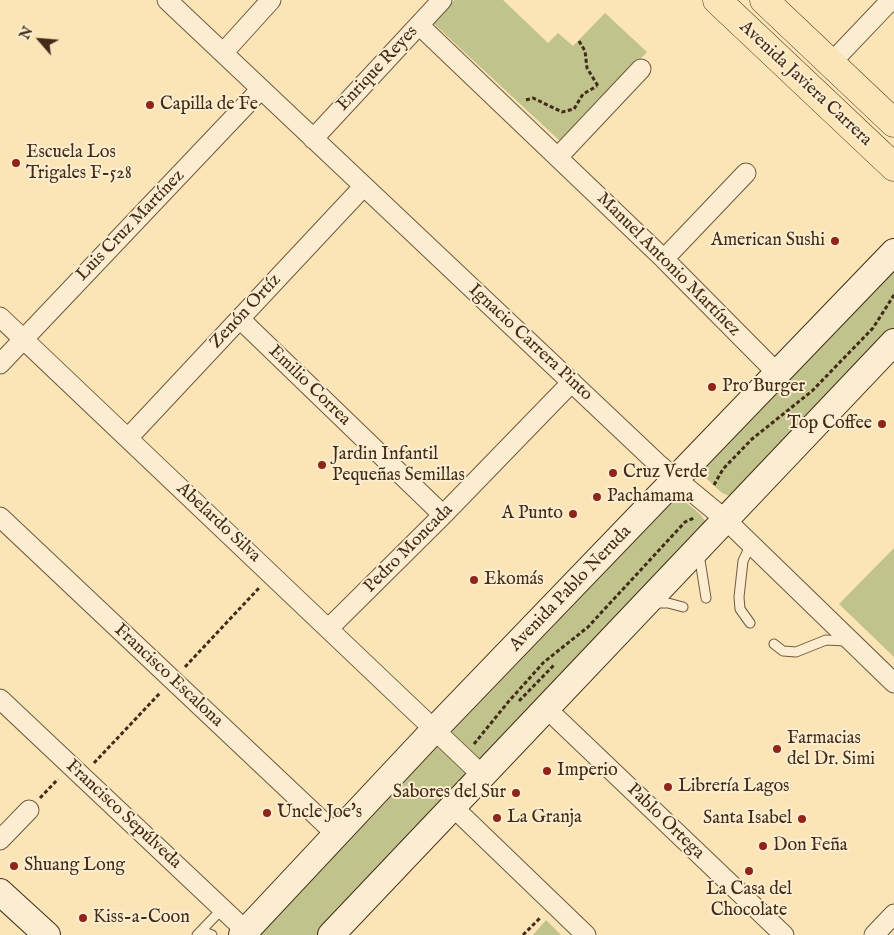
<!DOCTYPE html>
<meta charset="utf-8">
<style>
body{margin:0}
#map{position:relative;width:894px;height:935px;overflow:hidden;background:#fbe4b6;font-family:"IM FELL English",serif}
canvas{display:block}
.north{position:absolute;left:15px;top:15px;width:50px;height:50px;-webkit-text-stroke:4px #fcedd0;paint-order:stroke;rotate:297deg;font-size:14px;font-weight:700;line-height:20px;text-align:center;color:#422b18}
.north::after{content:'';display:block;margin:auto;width:18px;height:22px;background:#422b18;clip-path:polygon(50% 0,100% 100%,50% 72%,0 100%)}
</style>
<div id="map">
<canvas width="894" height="935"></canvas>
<div class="north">N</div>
</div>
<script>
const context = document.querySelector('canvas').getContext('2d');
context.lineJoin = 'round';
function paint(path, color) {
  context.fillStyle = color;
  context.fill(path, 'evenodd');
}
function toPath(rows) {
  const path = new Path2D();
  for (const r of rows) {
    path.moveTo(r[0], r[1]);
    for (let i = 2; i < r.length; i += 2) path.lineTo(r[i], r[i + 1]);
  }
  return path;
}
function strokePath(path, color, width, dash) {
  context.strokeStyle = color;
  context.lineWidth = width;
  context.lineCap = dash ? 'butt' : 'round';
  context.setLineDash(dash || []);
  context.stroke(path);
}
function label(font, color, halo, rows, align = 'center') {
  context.font = font + ' "IM FELL English",serif';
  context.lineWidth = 4;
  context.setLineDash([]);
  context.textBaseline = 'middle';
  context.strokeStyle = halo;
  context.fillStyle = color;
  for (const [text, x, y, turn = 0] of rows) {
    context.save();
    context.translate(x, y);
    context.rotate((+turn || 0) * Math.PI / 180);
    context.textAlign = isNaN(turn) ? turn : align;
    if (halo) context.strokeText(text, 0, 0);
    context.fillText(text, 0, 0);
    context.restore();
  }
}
paint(toPath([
 [454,0,503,0,548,43,558,33,573,46,605,13,647,52,561,142,433,23],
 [894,265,894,328,732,497,722,493,706,478,701,468],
 [676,494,701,515,707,524,488,755,477,759,466,771,460,785,317,935,253,935],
 [894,548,894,657,839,604],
 [546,920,561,935,533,935]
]), '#c1c38c');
const lane = toPath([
 [699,554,706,598],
 [654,603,668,603,683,607],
 [750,623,740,609,739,597,743,561,751,544],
 [774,644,783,651,796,652,826,640,846,641],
 [201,931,212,935],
 [197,935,222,909]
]);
const street = toPath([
 [167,0,657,463,726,520,894,683],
 [419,25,664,259,778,374],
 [223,53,271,0],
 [831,63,891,0],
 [313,139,442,0],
 [558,157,641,69],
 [664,259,746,173],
 [0,317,482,775],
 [240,319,443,515],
 [0,364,261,89],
 [128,438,364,186],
 [0,517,337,835],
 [329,628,443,515,572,382],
 [0,699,246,931],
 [546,708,784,935],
 [453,807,586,935],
 [0,840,29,810],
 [874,935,894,914]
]);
const secondary = toPath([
 [0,892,47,935],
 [242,935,434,730,894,252],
 [331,935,894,342]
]);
const primary = toPath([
 [717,0,894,167],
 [764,0,894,123]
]);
strokePath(lane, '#705940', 11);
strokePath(street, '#705940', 21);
strokePath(secondary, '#422b18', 28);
strokePath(primary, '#422b18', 29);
strokePath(toPath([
 [579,41,585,51,587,68,598,86],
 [526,100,533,98,562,112,574,109,583,94,597,86],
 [714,485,723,469,752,439,812,391,873,328,894,295],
 [185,667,259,588],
 [519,701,555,664],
 [474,744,509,701,544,662,588,627,685,522,694,518],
 [94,763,160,693],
 [40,798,58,779],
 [523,935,541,917]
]), '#422b18', 3, [4, 2.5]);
strokePath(lane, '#fcedd0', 9);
strokePath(street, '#fcedd0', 19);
strokePath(secondary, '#fcedd0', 26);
strokePath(primary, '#fbe4b6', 28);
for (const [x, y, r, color] of [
 [150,105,5,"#8f2418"],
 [16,163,5,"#8f2418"],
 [835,241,5,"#8f2418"],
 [712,387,5,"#8f2418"],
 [882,424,5,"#8f2418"],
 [322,465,5,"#8f2418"],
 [613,473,5,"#8f2418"],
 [597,497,5,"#8f2418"],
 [573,514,5,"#8f2418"],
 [474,580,5,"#8f2418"],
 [777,749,5,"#8f2418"],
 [547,771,5,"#8f2418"],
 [668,787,5,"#8f2418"],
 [516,793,5,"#8f2418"],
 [267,813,5,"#8f2418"],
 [497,818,5,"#8f2418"],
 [802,819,5,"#8f2418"],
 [763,846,5,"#8f2418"],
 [14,866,5,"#8f2418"],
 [749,871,5,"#8f2418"],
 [83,918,5,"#8f2418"]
]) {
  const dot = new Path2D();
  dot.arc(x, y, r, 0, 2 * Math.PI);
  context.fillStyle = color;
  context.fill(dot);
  strokePath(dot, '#fcedd0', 2);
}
label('18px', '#422b18', '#fcedd0', [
 ["Enrique Reyes",378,69,-47],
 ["Avenida Javiera Carrera",805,84,43],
 ["Luis Cruz Martínez",131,226,-46],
 ["Manuel Antonio Martínez",668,265,45],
 ["Zenón Ortíz",246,312,-47],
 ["Ignacio Carrera Pinto",530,343,43],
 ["Emilio Correa",309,386,44],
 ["Abelardo Silva",218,523,43],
 ["Pedro Moncada",409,549,-45],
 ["Avenida Pablo Neruda",571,589,-46],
 ["Francisco Escalona",168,676,43],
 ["Francisco Sepúlveda",123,815,43],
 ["Pablo Ortega",665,822,44]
]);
label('18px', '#422b18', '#fcedd0', [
 ["Capilla de Fe",160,105],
 ["Escuela Los",26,153],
 ["Trigales F-528",26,174],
 ["American Sushi",825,241,"right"],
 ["Pro Burger",722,387],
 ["Top Coffee",872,424,"right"],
 ["Jardin Infantil",332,455],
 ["Pequeñas Semillas",332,476],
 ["Cruz Verde",623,473],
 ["Pachamama",607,497],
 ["A Punto",563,514,"right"],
 ["Ekomás",484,580],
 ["Farmacias",787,739],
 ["del Dr. Simi",787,760],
 ["Imperio",557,771],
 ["Librería Lagos",678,787],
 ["Sabores del Sur",506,793,"right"],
 ["Uncle Joe's",277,813],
 ["La Granja",507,818],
 ["Santa Isabel",792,819,"right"],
 ["Don Feña",773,846],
 ["Shuang Long",24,866],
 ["La Casa del",749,890,"center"],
 ["Chocolate",749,911,"center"],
 ["Kiss-a-Coon",93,918]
], 'left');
</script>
